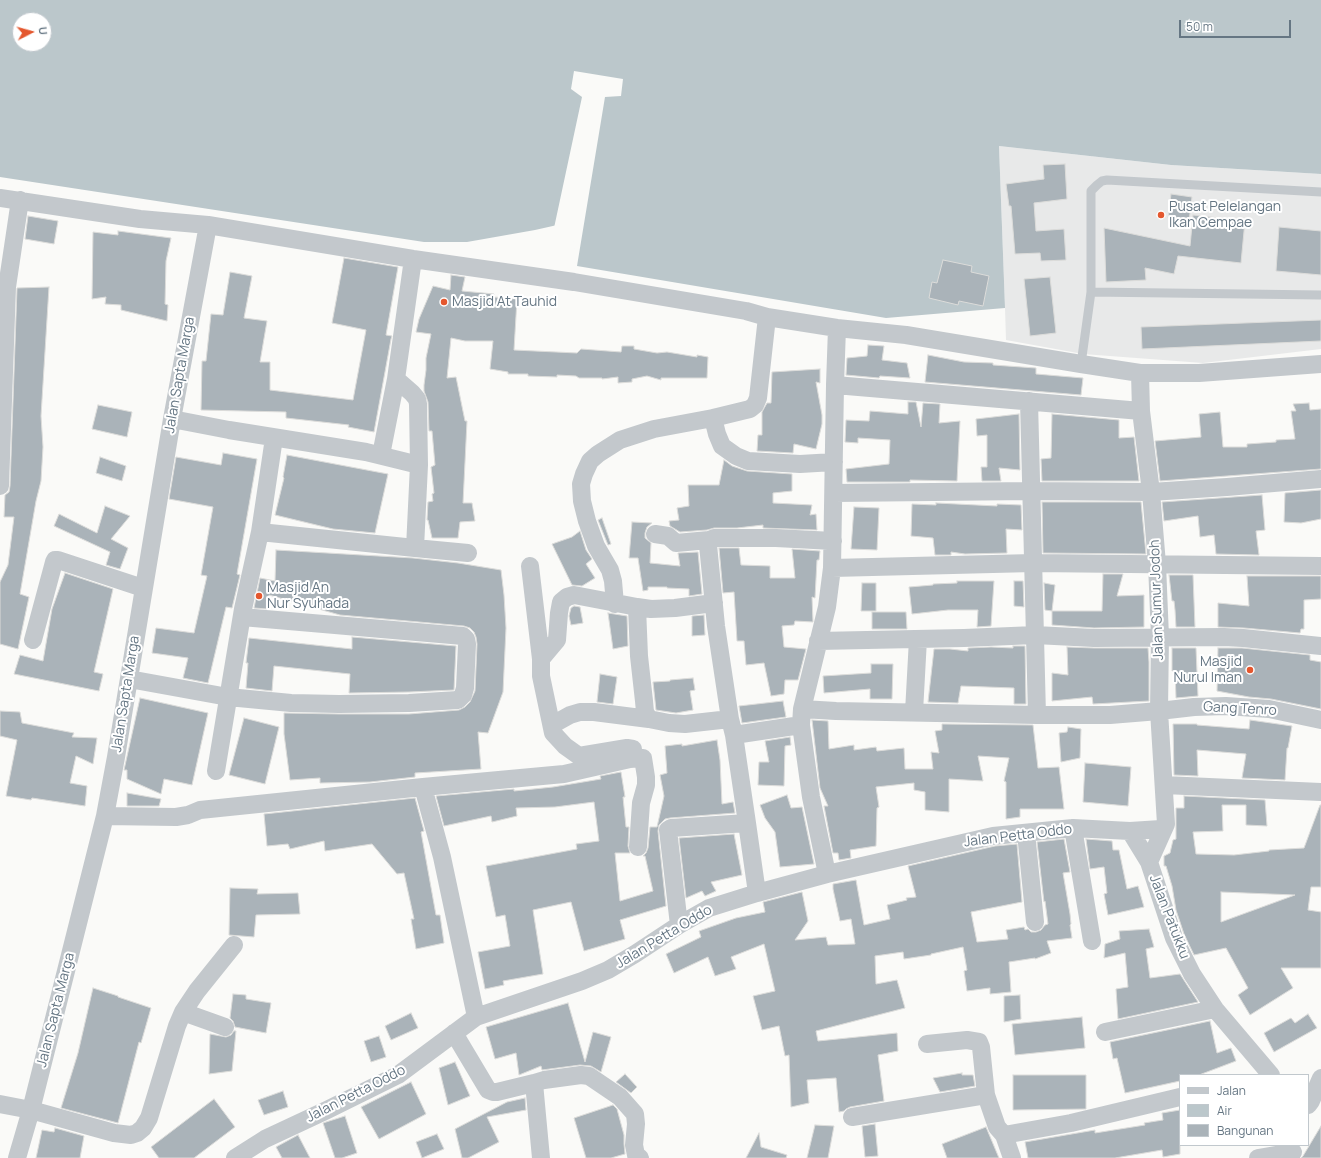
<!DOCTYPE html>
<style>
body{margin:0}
#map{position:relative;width:1321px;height:1158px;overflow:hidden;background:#fafaf8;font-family:Manrope,sans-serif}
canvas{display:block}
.legend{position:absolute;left:1179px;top:1074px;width:130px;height:72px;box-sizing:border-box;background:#fff;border:1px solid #c1c8cd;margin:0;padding:5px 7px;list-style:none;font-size:12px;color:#657683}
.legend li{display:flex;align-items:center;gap:8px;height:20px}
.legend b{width:20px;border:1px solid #c1c8cd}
.north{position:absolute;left:12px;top:12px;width:40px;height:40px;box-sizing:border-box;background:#fff;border:1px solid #c1c8cd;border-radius:50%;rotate:84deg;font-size:11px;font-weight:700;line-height:16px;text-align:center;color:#657683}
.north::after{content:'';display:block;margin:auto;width:14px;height:18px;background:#e4572e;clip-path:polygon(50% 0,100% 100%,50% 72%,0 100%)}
.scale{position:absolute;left:1179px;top:20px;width:112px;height:18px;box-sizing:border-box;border:2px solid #657683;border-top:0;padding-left:5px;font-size:12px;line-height:14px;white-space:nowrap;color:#657683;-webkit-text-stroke:3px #fff;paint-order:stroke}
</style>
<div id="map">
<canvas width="1321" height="1158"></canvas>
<ul class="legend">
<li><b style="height:5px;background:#c3c8cc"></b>Jalan</li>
<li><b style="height:11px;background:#bbc7cb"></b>Air</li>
<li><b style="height:11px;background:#aab3b9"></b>Bangunan</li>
</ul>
<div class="north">U</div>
<div class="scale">50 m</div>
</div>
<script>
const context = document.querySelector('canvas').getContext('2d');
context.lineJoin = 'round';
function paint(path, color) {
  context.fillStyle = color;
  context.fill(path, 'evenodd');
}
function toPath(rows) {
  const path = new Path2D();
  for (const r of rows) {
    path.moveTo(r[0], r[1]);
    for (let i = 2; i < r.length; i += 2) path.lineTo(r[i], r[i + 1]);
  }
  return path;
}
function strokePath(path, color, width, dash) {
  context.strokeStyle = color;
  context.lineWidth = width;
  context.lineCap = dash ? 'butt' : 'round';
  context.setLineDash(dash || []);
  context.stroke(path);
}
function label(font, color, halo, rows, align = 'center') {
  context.font = font + ' Manrope,sans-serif';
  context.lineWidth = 4;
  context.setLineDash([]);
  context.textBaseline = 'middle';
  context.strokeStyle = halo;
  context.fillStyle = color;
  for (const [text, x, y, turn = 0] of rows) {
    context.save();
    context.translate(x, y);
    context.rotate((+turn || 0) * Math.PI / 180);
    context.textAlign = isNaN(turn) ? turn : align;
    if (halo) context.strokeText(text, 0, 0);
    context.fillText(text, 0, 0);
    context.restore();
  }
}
paint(toPath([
 [999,146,1171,165,1321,174,1321,349,1203,363,1083,354,1006,340,1005,308]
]), '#e8e9e9');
paint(toPath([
 [0,0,1321,0,1321,174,1171,165,999,146,1005,308,886,318,577,266,575,221,535,230,467,242,424,242,0,177],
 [20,20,44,20,44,44,20,44]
]), '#bbc7cb');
paint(toPath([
 [574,71,623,79,621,96,605,97,577,266,575,266,573,224,554,228,582,97,571,89]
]), '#fafaf8');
const building = toPath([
 [1065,164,1067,199,1034,203,1036,231,1064,229,1066,260,1041,261,1040,253,1015,254,1011,206,1009,206,1006,184,1044,179,1043,165,1065,164],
 [1171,194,1192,197,1189,221,1168,218,1171,194],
 [1193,215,1245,221,1241,263,1178,256,1174,274,1145,268,1146,280,1106,282,1104,228,1190,246,1193,215],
 [28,216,58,221,54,244,25,239,28,216],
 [1279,227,1321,231,1321,275,1276,271,1279,227],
 [118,231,171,238,166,261,165,304,168,305,167,321,121,310,121,305,105,304,106,297,92,299,93,232,118,235,118,231],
 [344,258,398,267,386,335,392,336,391,339,374,432,348,427,349,425,286,418,286,412,201,410,202,361,206,361,211,314,223,315,230,272,252,276,244,318,267,321,260,362,270,362,270,390,353,400,366,330,332,323,344,258],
 [943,260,972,266,971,272,989,276,983,306,959,301,958,305,929,298,932,282,937,283,943,260],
 [451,275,465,277,462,291,494,294,494,297,517,299,514,350,577,353,581,349,621,352,622,346,634,346,634,349,657,353,667,352,697,357,697,355,708,357,707,378,661,378,661,380,647,376,632,379,632,382,618,383,618,377,602,379,602,378,579,378,576,376,557,375,557,377,528,376,528,374,508,374,508,372,490,369,493,341,465,341,451,338,447,378,456,377,465,421,467,421,463,503,472,503,475,521,460,522,458,538,432,538,428,520,427,520,428,502,433,501,432,494,434,493,431,467,435,465,432,431,429,431,428,402,424,391,424,385,426,370,426,358,431,334,416,332,419,319,433,286,450,290,451,275],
 [1050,277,1056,333,1030,336,1024,279,1050,277],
 [49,287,41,416,43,447,41,481,36,501,20,594,29,597,18,649,0,644,0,582,8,565,14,517,4,517,5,495,9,492,10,486,17,288,49,287],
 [1321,320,1321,341,1142,349,1141,327,1321,320],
 [868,345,884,346,882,360,907,363,910,378,880,376,879,378,846,375,847,358,867,356,868,345],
 [928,355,964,362,993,363,993,365,1036,368,1036,374,1083,378,1081,395,925,382,928,355],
 [820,369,820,383,816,382,822,415,822,424,816,449,794,444,793,453,757,451,758,435,762,435,762,412,767,403,771,403,772,372,820,369],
 [908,402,916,402,921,427,923,403,940,404,939,423,960,421,957,481,910,480,910,482,847,482,846,469,889,464,890,440,858,438,858,443,845,442,846,420,869,421,870,411,908,414,908,402],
 [1309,403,1310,410,1321,409,1321,469,1160,481,1155,441,1201,437,1199,414,1220,412,1223,447,1247,447,1247,444,1276,442,1276,440,1295,439,1291,411,1296,411,1293,404,1309,403],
 [98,405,132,412,127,437,92,429,98,405],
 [1019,414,1020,470,999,468,1001,481,982,481,981,467,987,467,987,435,977,436,976,419,1019,414],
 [1052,414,1119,420,1119,438,1134,437,1139,481,1042,481,1041,459,1051,458,1052,414],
 [223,453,257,459,237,574,240,575,232,608,226,607,208,683,183,678,188,658,152,653,156,628,194,633,207,576,201,575,213,507,169,499,176,457,221,465,223,453],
 [287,455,388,474,375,533,333,529,275,515,284,478,283,477,287,455],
 [100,457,126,466,122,481,96,473,100,457],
 [724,460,732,466,747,471,792,474,792,491,773,493,773,503,812,505,810,515,816,514,817,530,763,528,763,525,737,528,714,528,707,530,680,532,670,526,669,521,679,520,677,508,689,506,688,485,719,485,724,460],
 [1321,490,1321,519,1301,523,1284,522,1285,493,1321,490],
 [1262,495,1265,530,1256,531,1259,555,1216,554,1214,535,1200,537,1198,516,1164,521,1162,502,1262,495],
 [1042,502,1141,502,1146,554,1043,553,1042,502],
 [936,503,997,506,997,504,1021,505,1022,530,1006,529,1007,553,965,554,951,552,951,555,935,555,933,538,911,536,912,504,936,505,936,503],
 [105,506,130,516,111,539,128,548,120,569,106,565,110,552,54,526,59,514,97,533,105,506],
 [854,507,879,508,877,550,851,549,854,507],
 [602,518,611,544,608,545,598,520,602,518],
 [632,522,652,523,647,527,645,533,645,538,651,543,650,563,680,566,678,553,698,552,702,594,689,596,689,589,667,588,667,587,648,587,648,590,643,591,638,558,629,558,632,522],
 [580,531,586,550,592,559,586,564,595,578,582,586,572,585,552,544,572,537,580,531],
 [719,548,739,548,741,565,770,566,770,578,795,578,792,549,820,551,819,560,817,560,815,598,812,597,813,622,795,621,794,625,782,626,784,647,806,649,798,680,785,680,784,694,771,696,764,663,746,665,744,641,737,641,734,592,723,593,719,548],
 [276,550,413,558,458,563,501,570,504,595,506,628,503,692,488,733,478,732,481,769,415,773,415,777,370,782,320,783,320,778,290,780,284,734,284,713,339,714,409,714,459,710,465,707,470,702,475,691,477,644,476,637,474,632,470,628,464,626,340,615,269,595,267,609,254,608,260,578,275,581,276,550],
 [65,573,113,589,94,672,103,674,99,691,14,674,20,655,43,661,52,609,65,573],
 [1103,574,1123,574,1117,596,1144,595,1144,627,1094,628,1052,625,1052,611,1102,611,1103,574],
 [1169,575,1193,575,1195,627,1176,627,1175,610,1174,601,1172,601,1169,575],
 [1247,576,1321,576,1321,599,1304,600,1304,629,1301,629,1300,633,1244,628,1218,627,1218,603,1249,606,1247,576],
 [957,581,994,581,991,626,977,627,978,610,948,610,912,614,909,587,933,585,933,584,957,583,957,581],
 [1014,581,1023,581,1024,607,1014,606,1014,581],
 [862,583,876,583,876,611,861,611,862,583],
 [1044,583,1055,585,1052,611,1045,610,1044,583],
 [574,606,580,607,583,623,571,625,569,616,571,608,574,606],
 [872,612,906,612,907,629,872,629,872,612],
 [608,613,627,616,628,646,613,649,608,613],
 [704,615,705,635,692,636,692,616,704,615],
 [352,637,456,646,454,690,409,692,349,693,350,674,274,666,272,691,246,688,248,663,246,663,249,638,352,649,352,637],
 [1013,646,1025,646,1026,704,1014,704,1014,688,961,686,958,703,928,702,934,649,950,649,968,651,968,648,991,647,1013,648,1013,646],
 [1067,647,1094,648,1148,648,1149,662,1149,701,1093,704,1092,697,1052,701,1052,673,1068,675,1067,647],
 [1172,648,1196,648,1198,696,1176,698,1175,671,1172,671,1172,648],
 [1218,648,1242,648,1310,655,1310,660,1321,662,1321,709,1271,699,1249,697,1217,691,1218,648],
 [871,664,893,664,892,699,870,699,870,689,824,693,823,676,871,673,871,664],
 [600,674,617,677,613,704,597,702,600,674],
 [693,678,695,690,690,691,693,710,676,713,656,710,653,682,670,681,670,680,693,678],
 [140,698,208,713,192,785,164,779,161,794,127,779,127,770,124,770,140,698],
 [783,701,786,717,742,723,739,706,783,701],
 [0,711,20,712,22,723,74,733,72,737,97,738,93,764,76,756,70,783,87,786,85,806,32,798,31,800,6,796,17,740,0,736,0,711],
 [244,718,279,727,265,784,229,775,244,718],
 [812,720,828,721,829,749,854,745,854,750,876,747,877,751,904,748,905,769,933,769,931,752,939,753,935,731,942,730,942,724,1033,725,1038,768,1059,767,1064,809,1020,809,1020,817,1006,819,1006,782,1004,781,1009,758,978,756,983,781,949,779,949,812,925,810,925,792,914,790,914,783,876,787,879,807,877,808,876,846,850,850,851,858,839,860,838,853,833,853,824,806,828,806,820,788,812,720],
 [1250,720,1292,726,1288,748,1287,748,1285,780,1242,778,1246,754,1197,750,1198,776,1174,775,1173,724,1197,724,1197,725,1249,729,1250,720],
 [1068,727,1081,729,1080,758,1061,762,1059,733,1067,732,1068,727],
 [790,737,791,745,785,746,784,786,758,785,759,762,769,762,765,741,790,737],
 [717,740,720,760,722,804,733,802,735,813,670,818,665,819,659,825,658,831,666,906,620,920,625,939,584,951,571,902,533,910,543,974,503,981,504,985,485,989,478,952,510,946,505,915,496,917,486,866,577,849,576,844,599,841,594,802,555,807,516,808,517,816,492,822,491,816,444,826,436,796,514,789,514,791,553,787,601,779,600,776,621,772,625,797,623,797,626,827,629,827,628,846,630,853,615,853,620,901,653,891,645,856,643,856,646,853,648,848,650,827,657,827,664,796,660,775,667,773,665,746,682,744,682,746,717,740],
 [1085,763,1131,767,1128,806,1083,802,1085,763],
 [127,793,161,799,159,806,127,806,127,793],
 [787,795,791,808,802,807,814,864,780,867,775,832,765,818,760,805,787,795],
 [1184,796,1265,800,1267,826,1246,825,1246,805,1222,805,1223,831,1193,832,1196,854,1234,855,1269,851,1269,850,1304,848,1320,805,1321,805,1321,887,1311,887,1308,910,1321,912,1321,968,1281,968,1293,988,1250,1015,1238,995,1248,988,1226,948,1194,955,1184,934,1176,910,1172,886,1166,866,1164,866,1164,856,1170,853,1173,840,1176,839,1176,808,1184,808,1184,796],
 [1221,892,1295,895,1221,922,1221,892],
 [415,798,424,831,421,832,436,915,440,915,444,943,416,949,411,919,414,919,404,873,397,874,372,844,325,851,324,841,290,849,288,844,267,846,264,814,415,798],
 [734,834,742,875,711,882,716,891,705,896,702,891,686,898,679,838,734,834],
 [1064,839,1070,872,1063,873,1070,914,1071,924,1070,925,1072,938,1047,941,1051,953,1035,959,1035,958,1009,962,1011,992,990,994,990,988,967,991,964,971,967,970,963,947,931,954,931,955,904,959,903,952,875,956,876,984,897,980,905,1008,816,1031,818,1041,897,1033,898,1051,878,1055,884,1101,850,1107,846,1109,844,1111,839,1112,836,1078,807,1080,809,1103,791,1107,789,1055,785,1056,779,1026,762,1030,753,996,775,991,764,944,731,957,736,969,715,976,708,957,674,973,666,954,701,937,699,931,736,918,765,912,763,902,802,892,808,921,795,940,826,937,828,945,855,944,851,919,840,921,833,889,833,884,856,880,864,925,890,919,887,905,907,900,906,898,916,897,908,866,995,846,1017,844,1022,902,971,912,977,942,1008,939,1006,930,1024,927,1025,930,1028,929,1031,932,1036,932,1041,930,1045,925,1048,924,1045,901,1044,902,1037,842,1064,839],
 [1086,839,1112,841,1113,850,1119,850,1127,889,1138,886,1144,907,1108,915,1104,894,1107,893,1104,867,1090,869,1086,839],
 [230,888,258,889,257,894,298,893,300,914,256,915,254,937,229,935,230,888],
 [1149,929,1154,947,1146,949,1150,978,1180,974,1198,1002,1118,1019,1116,989,1128,987,1125,953,1104,958,1105,944,1120,939,1119,931,1149,929],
 [93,988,118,996,118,997,151,1008,141,1043,139,1042,118,1123,61,1108,78,1053,93,988],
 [233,994,246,995,246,999,271,1003,266,1033,235,1027,233,1021,230,1018,233,994],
 [1020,995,1021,1019,1004,1022,1004,996,1020,995],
 [568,1003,585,1062,593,1032,611,1037,601,1072,591,1066,580,1065,542,1070,541,1066,519,1075,516,1053,495,1059,486,1027,568,1003],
 [411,1013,418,1028,391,1040,385,1026,411,1013],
 [1308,1014,1317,1028,1274,1052,1264,1033,1291,1018,1295,1023,1308,1014],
 [1082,1017,1085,1048,1015,1055,1012,1024,1082,1017],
 [1210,1021,1217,1053,1231,1048,1236,1061,1199,1075,1180,1075,1180,1081,1125,1093,1117,1058,1113,1059,1110,1042,1210,1021],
 [234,1031,236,1031,232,1071,209,1074,210,1034,226,1037,231,1035,234,1031],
 [379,1036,386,1057,371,1062,364,1041,379,1036],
 [455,1062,470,1096,448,1105,439,1068,455,1062],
 [962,1073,962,1075,973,1075,975,1086,940,1092,933,1078,962,1073],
 [625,1074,637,1087,631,1093,616,1082,625,1074],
 [1013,1075,1086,1075,1086,1109,1013,1110,1013,1075],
 [411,1082,426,1114,379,1139,361,1107,411,1082],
 [283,1091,288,1107,264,1115,258,1100,283,1091],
 [525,1098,526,1110,487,1117,499,1142,468,1158,462,1158,455,1129,507,1102,525,1098],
 [214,1099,235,1127,194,1158,159,1158,151,1147,214,1099],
 [613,1105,617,1109,624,1135,624,1144,625,1154,611,1158,586,1158,574,1118,613,1105],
 [1180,1110,1180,1154,1163,1157,1162,1150,1115,1158,1028,1158,1025,1142,1095,1130,1095,1133,1145,1125,1144,1123,1163,1120,1162,1113,1180,1110],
 [345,1116,357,1153,342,1158,335,1158,323,1123,345,1116],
 [875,1124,878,1156,865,1157,862,1126,875,1124],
 [815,1125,834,1126,828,1158,807,1158,815,1125],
 [1321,1126,1321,1158,1301,1158,1303,1156,1321,1126],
 [986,1127,999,1158,947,1158,942,1144,986,1127],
 [55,1128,84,1136,80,1158,36,1158,42,1130,54,1132,55,1128],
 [759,1133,761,1147,787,1155,786,1158,746,1158,759,1133],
 [437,1134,444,1149,422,1158,416,1142,437,1134],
 [298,1135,310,1158,282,1158,276,1147,298,1135]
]);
paint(building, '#aab3b9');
strokePath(building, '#dcdcda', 1);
strokePath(toPath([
 [1091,292,1321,295],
 [1081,364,1091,292,1091,191,1097,185,1102,181,1107,180,1321,192]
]), '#c3c8cc', 9);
strokePath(toPath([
 [0,198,140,219,208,225,413,259,574,282,746,311,767,317,837,328,906,335,1081,364,1140,373,1199,373,1321,364],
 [413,259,396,379,412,393,417,399,418,404,419,465,415,548,468,553],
 [1140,373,1141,411,1151,492,1157,564,1160,637,1159,711,1166,824,1149,862],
 [835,385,1141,411],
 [1029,401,1037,715],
 [713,418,717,434,722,446,736,456,748,461,800,464,834,462],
 [172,419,229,430,366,452,419,465],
 [381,455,396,379],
 [0,486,7,287,20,200],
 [834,493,1032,491,1151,492,1227,487,1321,479],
 [260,532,415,548],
 [655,534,668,536,676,543,709,540],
 [530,566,541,659],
 [832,568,1033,563,1321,566],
 [615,604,613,581,610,570,596,546,587,521,582,501,581,484,584,474,590,461,598,454,620,440,654,429,713,418,750,409,755,405,758,398,767,317],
 [637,607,639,656,644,701,645,712,649,719,669,723,685,724,730,719],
 [33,640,54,562,55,560,58,560,143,588],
 [818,641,964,638,1035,635,1094,638,1224,637,1243,638,1321,646],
 [129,679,228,697,291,703,339,704,409,703,458,700,463,695,465,688,467,644,466,639,463,636,242,617],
 [802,709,836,711,1037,715,1110,715,1159,711,1194,707,1226,706,1269,709,1321,720],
 [914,712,918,639],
 [552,725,570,715,580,712,594,712,649,719],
 [734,735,801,725],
 [633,749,627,748,579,756,565,746,553,733,541,676,541,659,557,640,559,613,561,602,567,597,574,595,637,607,651,609,675,608,714,603],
 [216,771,243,609,260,532,274,438],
 [1164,785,1321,792],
 [423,787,442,857,476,1017],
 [105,816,176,817,188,815,200,810,423,787,564,774,630,759,643,758,646,777,646,785,641,803,638,847],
 [747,823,757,893],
 [1073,828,1092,941],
 [1130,831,1149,862,1174,938,1192,974,1215,1009,1271,1075],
 [1026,833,1035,922],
 [827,874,811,797,801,725,802,709,827,607,832,568,835,385,837,328],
 [679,925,668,830,671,828,747,823,734,735,730,719,716,626,708,545,709,540,714,538,776,538,833,541],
 [183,1012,225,1027],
 [1105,1032,1215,1009],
 [454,1033,488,1090,493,1092,497,1092,534,1083],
 [927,1044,967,1040,979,1042,981,1047,986,1095,997,1127,1004,1135,1012,1158],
 [0,1104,31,1110,114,1133,131,1135,137,1133,143,1128,149,1118,177,1026,183,1012,197,991,234,945],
 [1308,1105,1311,1101,1321,1078],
 [852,1117,986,1095],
 [1004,1135,1071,1123,1180,1097],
 [17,1158,31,1110,105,816,116,757,172,419,208,225],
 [235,1158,265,1139,327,1110,398,1075,476,1017,582,981,608,970,635,954,679,925,709,908,757,893,827,874,993,836,1073,828,1130,831,1161,829,1164,827],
 [541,1158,534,1083,544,1080,581,1075,589,1076,620,1097,635,1114,636,1124,634,1145,636,1155,640,1158],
 [1258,1158,1293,1152]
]), '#c3c8cc', 18);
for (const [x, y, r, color] of [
 [1161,215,4,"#e4572e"],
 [444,302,4,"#e4572e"],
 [259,596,4,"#e4572e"],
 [1250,670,4,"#e4572e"]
]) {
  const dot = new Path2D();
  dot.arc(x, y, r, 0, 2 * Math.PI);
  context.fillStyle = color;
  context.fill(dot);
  strokePath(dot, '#fff', 1.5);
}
label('14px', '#657683', '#fff', [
 ["Pusat Pelelangan",1169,207],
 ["Ikan Cempae",1169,223],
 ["Masjid At Tauhid",452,302],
 ["Masjid An",267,588],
 ["Nur Syuhada",267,604],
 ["Masjid",1242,662,"right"],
 ["Nurul Iman",1242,678,"right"]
], 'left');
label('14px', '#657683', '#fff', [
 ["Jalan Sapta Marga",180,375,-80],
 ["Jalan Sumur Jodoh",1157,600,-92],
 ["Jalan Sapta Marga",126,694,-81],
 ["Gang Tenro",1240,709,3],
 ["Jalan Petta Oddo",1018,836,-7],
 ["Jalan Patukku",1169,917,69],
 ["Jalan Petta Oddo",664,937,-31],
 ["Jalan Sapta Marga",56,1010,-76],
 ["Jalan Petta Oddo",356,1094,-27]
]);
</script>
